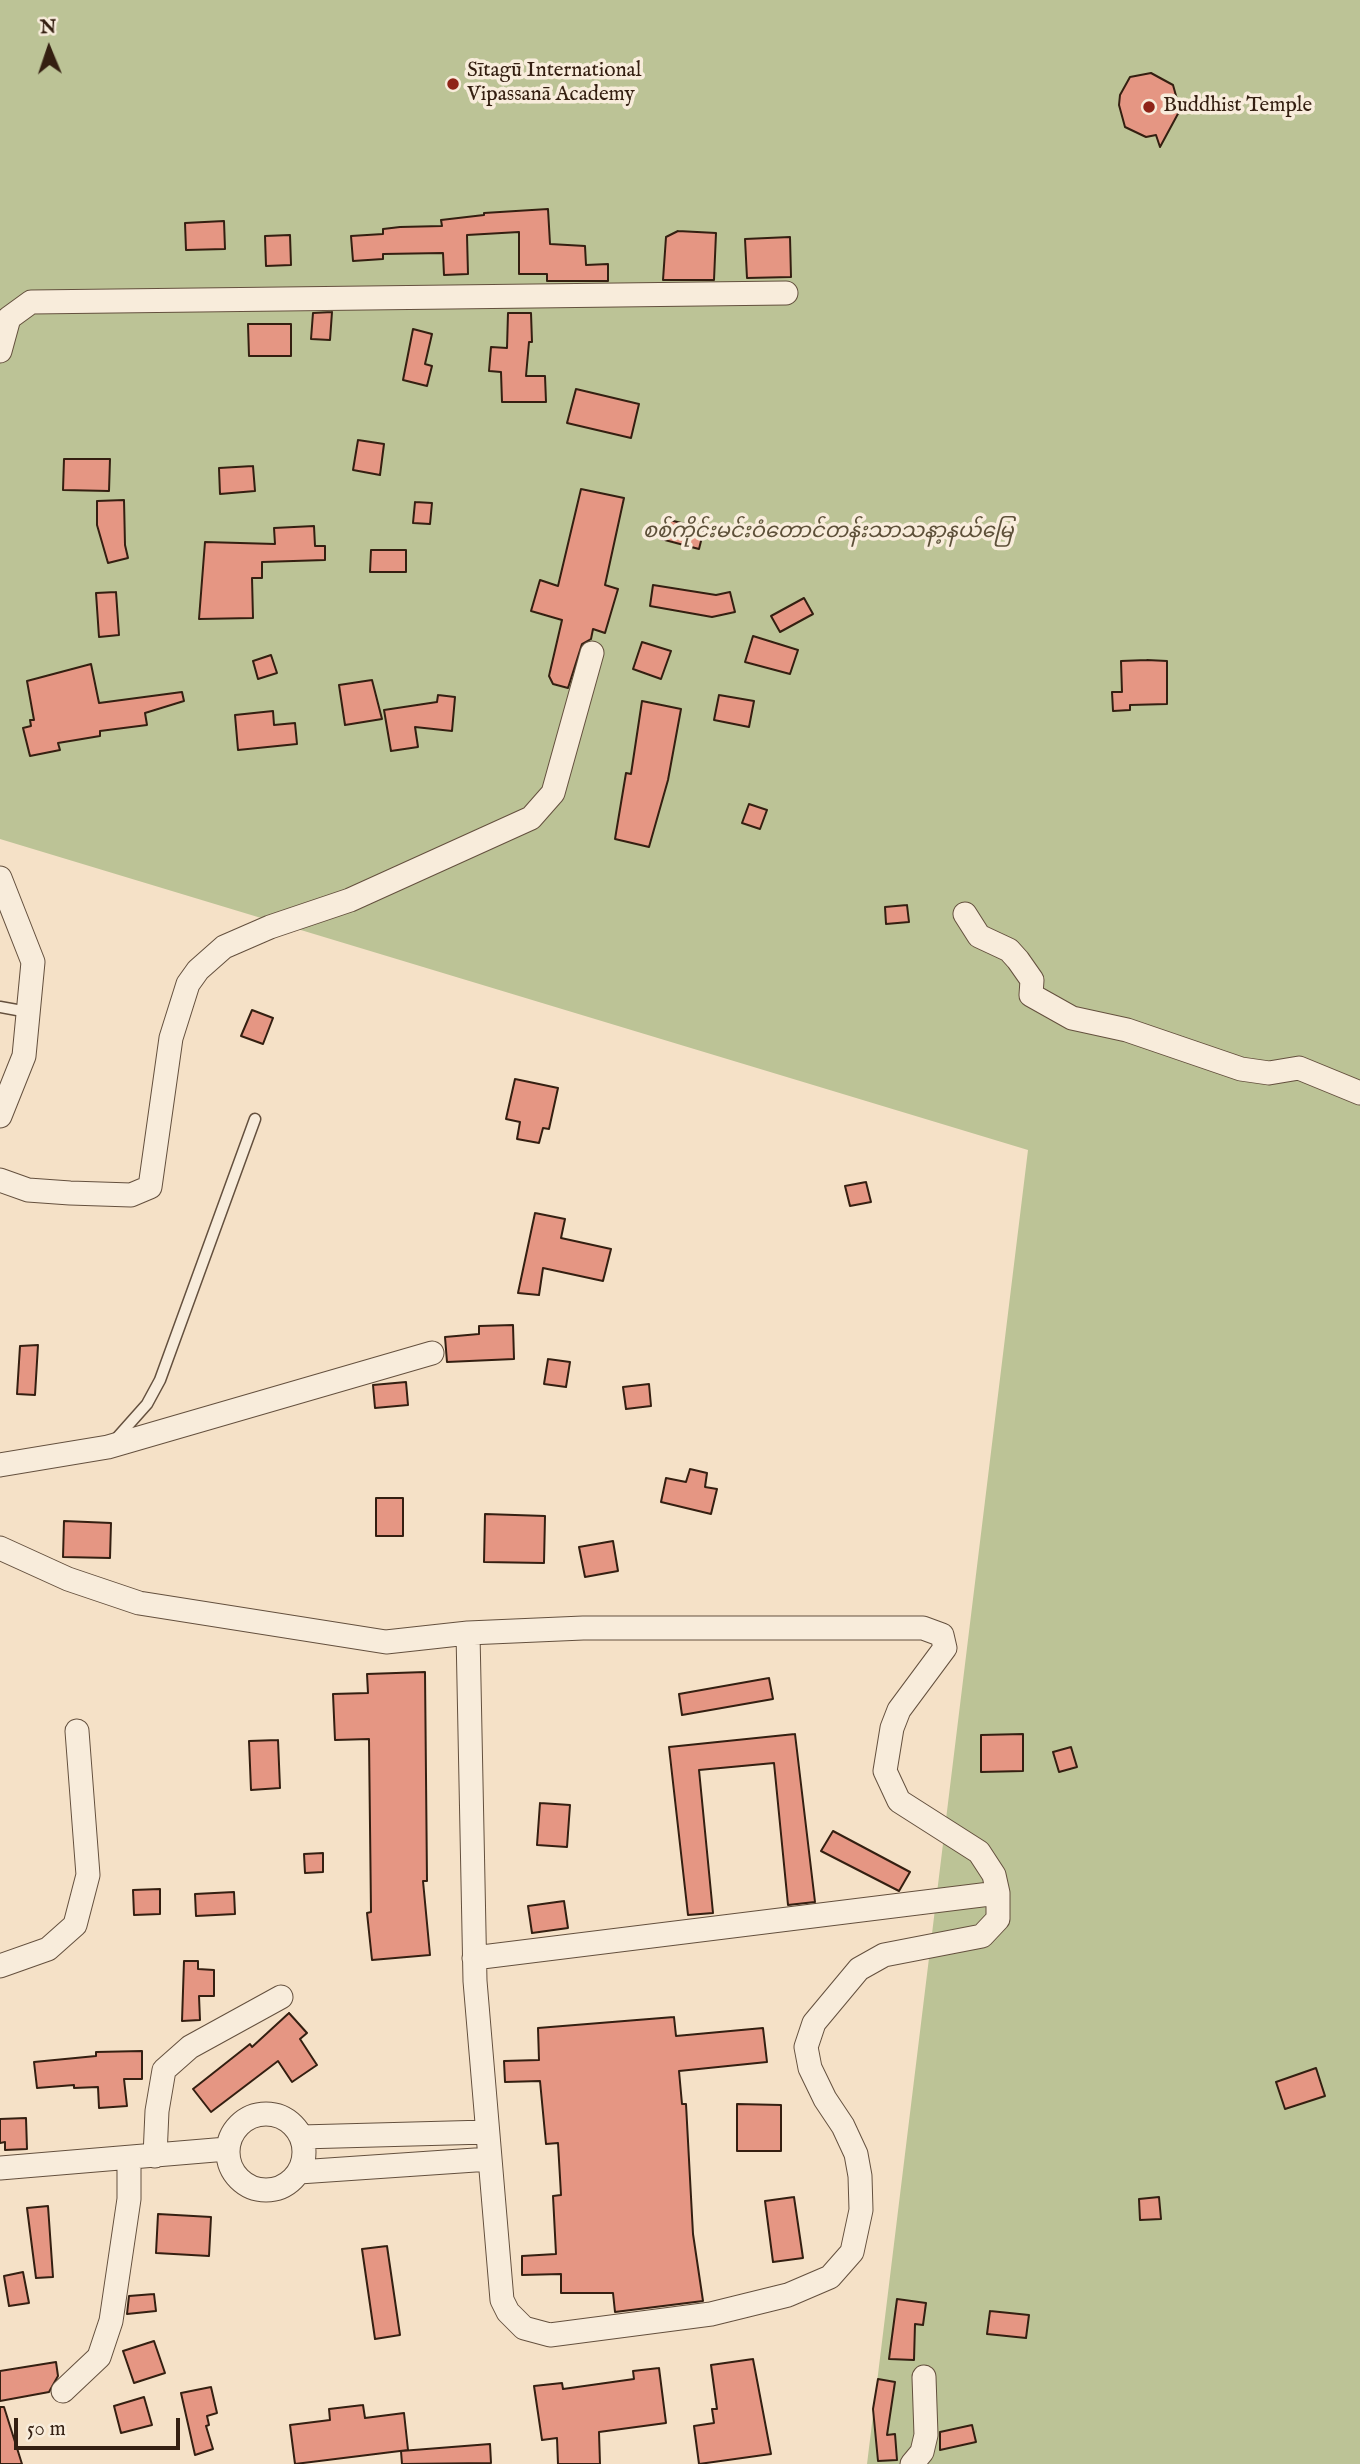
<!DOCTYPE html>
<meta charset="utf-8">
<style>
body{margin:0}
#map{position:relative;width:1360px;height:2464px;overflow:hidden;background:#f5e1c7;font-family:"IM FELL English",serif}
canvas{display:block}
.north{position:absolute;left:14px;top:14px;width:70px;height:70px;-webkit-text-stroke:5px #f8ecdb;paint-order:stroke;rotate:358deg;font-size:19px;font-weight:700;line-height:28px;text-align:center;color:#341f11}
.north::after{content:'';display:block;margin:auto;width:24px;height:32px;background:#341f11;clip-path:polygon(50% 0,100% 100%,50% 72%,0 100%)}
.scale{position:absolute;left:14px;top:2418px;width:166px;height:32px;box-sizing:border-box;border:4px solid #341f11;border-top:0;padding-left:9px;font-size:21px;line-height:24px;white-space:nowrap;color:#341f11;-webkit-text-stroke:5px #f8ecdb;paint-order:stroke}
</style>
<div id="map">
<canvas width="1360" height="2464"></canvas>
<div class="north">N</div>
<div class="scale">50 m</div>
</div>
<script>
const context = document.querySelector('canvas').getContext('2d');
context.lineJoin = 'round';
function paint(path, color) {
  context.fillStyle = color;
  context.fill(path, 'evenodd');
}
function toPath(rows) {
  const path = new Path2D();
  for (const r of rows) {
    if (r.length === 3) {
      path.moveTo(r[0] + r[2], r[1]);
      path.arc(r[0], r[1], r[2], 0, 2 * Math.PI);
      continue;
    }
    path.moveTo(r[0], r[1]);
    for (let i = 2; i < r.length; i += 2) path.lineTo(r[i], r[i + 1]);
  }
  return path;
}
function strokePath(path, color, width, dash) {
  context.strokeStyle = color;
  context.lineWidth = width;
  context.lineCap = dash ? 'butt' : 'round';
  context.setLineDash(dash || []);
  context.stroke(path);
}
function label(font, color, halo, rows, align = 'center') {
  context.font = font + ' "IM FELL English","Noto Sans Myanmar",serif';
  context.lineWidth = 7;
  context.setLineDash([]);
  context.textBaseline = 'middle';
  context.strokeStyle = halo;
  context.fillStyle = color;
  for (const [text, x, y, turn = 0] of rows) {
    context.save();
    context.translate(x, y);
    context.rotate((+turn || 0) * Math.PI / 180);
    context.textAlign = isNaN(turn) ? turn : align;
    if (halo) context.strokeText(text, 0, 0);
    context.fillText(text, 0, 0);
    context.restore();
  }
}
paint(toPath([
 [0,0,1360,0,1360,2464,867,2464,1028,1150,0,839]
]), '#bcc396');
const building = toPath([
 [1151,73,1173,85,1180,110,1160,147,1156,135,1146,137,1125,127,1119,105,1120,95,1130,77,1151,73],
 [548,209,550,244,585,246,586,265,608,264,608,281,547,281,547,274,519,274,519,232,467,235,468,274,444,275,443,253,383,254,383,259,353,261,351,236,383,234,383,229,400,227,442,226,441,220,484,215,484,213,548,209],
 [224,221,225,249,186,250,185,223,224,221],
 [678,231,716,233,714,280,663,280,666,237,678,231],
 [290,235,291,265,266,266,265,236,290,235],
 [790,237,791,277,747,278,745,239,790,237],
 [332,312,330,340,311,339,313,313,332,312],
 [508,313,531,313,532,342,529,342,526,376,545,376,546,402,502,402,501,372,489,371,491,347,507,348,508,313],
 [248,324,291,324,291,356,249,356,248,324],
 [413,329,432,334,425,364,432,366,427,386,403,380,413,329],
 [576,389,639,404,631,438,567,423,576,389],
 [358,440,384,444,380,475,353,470,358,440],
 [64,459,110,459,109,491,63,490,64,459],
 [253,466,255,491,220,494,219,468,253,466],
 [581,489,624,498,605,585,618,589,605,633,593,629,591,639,582,644,568,688,553,684,549,676,562,620,531,611,540,580,558,586,581,489],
 [124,500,125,545,128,558,108,563,97,525,97,501,124,500],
 [415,502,432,503,430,524,413,523,415,502],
 [666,519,704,529,699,549,661,539,666,519],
 [314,526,315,546,325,546,325,560,262,562,262,578,252,578,253,618,199,619,205,542,275,544,274,528,314,526],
 [371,550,406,550,406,572,370,572,371,550],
 [653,585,716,595,730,592,735,612,712,617,650,606,653,585],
 [116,592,119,635,99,637,96,593,116,592],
 [804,598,813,614,780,632,771,616,804,598],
 [753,636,798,650,790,674,745,662,753,636],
 [642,642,671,651,661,679,633,669,642,642],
 [271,655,277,673,258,679,253,661,271,655],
 [1147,660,1167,661,1167,704,1130,705,1130,710,1113,711,1112,692,1122,692,1121,661,1147,660],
 [91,664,99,703,182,692,184,701,145,713,147,725,100,731,100,736,58,743,60,750,30,756,23,728,31,726,30,720,34,720,27,681,91,664],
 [372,680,382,719,345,725,339,685,372,680],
 [438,695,455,697,452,731,415,727,418,747,391,751,384,710,437,702,438,695],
 [719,695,754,701,749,727,714,720,719,695],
 [642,701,681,709,668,780,649,847,615,839,626,773,631,774,642,701],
 [273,711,274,725,295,723,297,744,238,750,235,715,273,711],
 [749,804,767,810,760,829,742,823,749,804],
 [907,905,909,922,886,924,885,907,907,905],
 [252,1010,273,1018,263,1044,241,1036,252,1010],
 [515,1079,558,1088,549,1129,543,1128,539,1143,517,1139,520,1122,506,1119,515,1079],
 [866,1182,871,1202,850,1206,845,1186,866,1182],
 [535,1213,565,1219,561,1238,611,1249,603,1281,543,1268,539,1295,518,1293,535,1213],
 [513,1325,514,1359,447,1362,445,1337,479,1334,479,1326,513,1325],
 [38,1345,35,1395,17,1394,20,1346,38,1345],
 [548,1359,570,1362,566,1387,544,1384,548,1359],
 [406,1382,408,1405,375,1408,373,1385,406,1382],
 [649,1384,651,1406,626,1409,623,1387,649,1384],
 [690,1469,707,1473,705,1487,717,1489,711,1514,661,1502,666,1478,686,1482,690,1469],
 [376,1498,403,1498,403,1536,376,1536,376,1498],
 [485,1514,545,1516,544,1563,484,1562,485,1514],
 [64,1521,111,1523,110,1558,63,1557,64,1521],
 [613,1541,618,1571,585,1577,579,1547,613,1541],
 [425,1672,427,1881,423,1881,430,1955,372,1960,367,1913,371,1912,369,1739,335,1740,333,1694,368,1693,367,1674,425,1672],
 [769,1678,773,1699,682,1715,679,1694,769,1678],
 [795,1734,815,1902,788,1905,774,1763,699,1770,713,1913,688,1915,669,1747,795,1734],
 [1023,1734,1023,1771,981,1772,981,1735,1023,1734],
 [278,1740,280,1788,251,1790,249,1741,278,1740],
 [1071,1747,1077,1767,1059,1772,1053,1752,1071,1747],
 [540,1803,570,1805,567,1847,537,1845,540,1803],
 [833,1831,910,1872,899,1891,821,1851,833,1831],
 [323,1853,323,1872,305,1873,304,1854,323,1853],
 [160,1889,160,1914,134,1915,133,1890,160,1889],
 [234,1892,235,1914,196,1916,195,1894,234,1892],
 [564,1901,568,1928,532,1933,528,1906,564,1901],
 [184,1961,198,1961,198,1969,214,1970,214,1996,199,1996,200,2020,182,2021,184,1961],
 [289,2013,307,2033,300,2039,317,2065,292,2082,278,2061,211,2112,193,2089,250,2044,252,2047,289,2013],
 [674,2017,676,2036,763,2028,767,2062,679,2071,682,2104,686,2104,693,2234,703,2301,615,2312,613,2293,561,2293,561,2274,522,2275,522,2256,556,2254,553,2196,561,2195,558,2143,546,2144,540,2081,505,2082,504,2061,539,2060,538,2028,674,2017],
 [142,2051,142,2079,124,2079,127,2106,99,2108,98,2087,74,2088,74,2085,37,2088,34,2062,96,2056,96,2052,142,2051],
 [1316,2068,1325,2096,1285,2109,1276,2082,1316,2068],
 [737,2104,781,2105,781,2151,737,2151,737,2104],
 [26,2118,27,2149,5,2150,5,2142,0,2143,0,2119,26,2118],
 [794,2197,803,2258,773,2262,765,2201,794,2197],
 [1159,2197,1161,2219,1140,2220,1139,2199,1159,2197],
 [48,2206,53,2277,36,2278,27,2208,48,2206],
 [158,2214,211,2217,209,2256,156,2253,158,2214],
 [387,2246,400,2335,375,2339,362,2249,387,2246],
 [23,2272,29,2303,9,2306,4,2276,23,2272],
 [154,2294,156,2311,127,2314,129,2296,154,2294],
 [897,2299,926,2303,923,2325,915,2324,914,2360,889,2359,897,2299],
 [990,2311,1029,2315,1026,2338,987,2334,990,2311],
 [154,2341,165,2373,134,2383,123,2351,154,2341],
 [753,2359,771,2454,699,2464,694,2426,714,2423,712,2409,717,2409,711,2365,753,2359],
 [56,2362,58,2376,49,2392,0,2401,0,2371,56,2362],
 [659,2368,666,2423,599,2432,600,2464,558,2464,557,2438,542,2440,534,2386,562,2383,563,2389,634,2379,633,2371,659,2368],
 [878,2379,895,2382,887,2435,895,2434,897,2460,878,2461,873,2409,878,2379],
 [211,2387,217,2413,207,2416,209,2425,206,2426,213,2449,195,2455,181,2393,211,2387],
 [144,2397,152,2425,121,2433,114,2406,144,2397],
 [363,2405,365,2418,404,2413,408,2450,295,2464,290,2425,330,2420,329,2409,363,2405],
 [0,2407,4,2407,22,2464,0,2464,0,2407],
 [972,2425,976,2442,940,2450,940,2432,972,2425],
 [490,2444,491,2463,402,2464,401,2451,490,2444]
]);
paint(building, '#e59683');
strokePath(building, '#341f11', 2);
const lane = toPath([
 [0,1007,28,1012],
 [115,1440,147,1404,160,1380,255,1119]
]);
const street = toPath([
 [0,351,9,318,31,302,786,293],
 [0,878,33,962,24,1056,0,1116],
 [965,914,979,936,1009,950,1018,960,1032,980,1031,995,1072,1018,1127,1030,1241,1069,1269,1073,1299,1068,1360,1093],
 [0,1180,28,1190,70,1193,131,1195,150,1187,171,1038,188,984,198,970,224,947,270,927,350,900,531,818,553,793,592,653],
 [0,1465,108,1447,432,1353],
 [0,1548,68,1579,139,1603,386,1642,468,1633,583,1628,923,1628,942,1635,945,1648,899,1710,892,1728,885,1771,899,1801,979,1852,994,1875,998,1893,998,1919,982,1936,884,1955,859,1969,814,2023,806,2047,810,2068,825,2099,843,2126,856,2154,860,2176,861,2210,852,2252,830,2277,788,2295,711,2314,550,2335,524,2328,508,2312,502,2300,475,1981,468,1633],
 [474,1958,998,1893],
 [0,1966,48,1949,75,1925,88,1875,77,1731],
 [266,2152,38],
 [301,2137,487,2132],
 [155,2156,157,2111,164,2070,190,2047,281,1997],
 [0,2168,227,2149],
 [299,2172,490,2159],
 [63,2391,99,2357,111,2321,129,2199,129,2158],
 [912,2464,922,2452,926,2435,924,2377]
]);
strokePath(lane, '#64503e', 13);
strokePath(street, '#64503e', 25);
strokePath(lane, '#f8ecdb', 10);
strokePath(street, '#f8ecdb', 23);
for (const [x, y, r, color] of [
 [453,84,7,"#8f2418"],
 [1149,107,7,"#8f2418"]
]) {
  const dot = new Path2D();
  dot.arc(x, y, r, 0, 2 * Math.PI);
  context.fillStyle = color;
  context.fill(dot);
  strokePath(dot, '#f8ecdb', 2.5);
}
label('21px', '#341f11', '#f8ecdb', [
 ["Sītagū International",467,72],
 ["Vipassanā Academy",467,96],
 ["Buddhist Temple",1163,107]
], 'left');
label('italic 21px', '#5d5039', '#f8ecdb', [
 ["စစ်ကိုင်းမင်းဝံတောင်တန်းသာသနာ့နယ်မြေ",828,533]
]);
</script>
